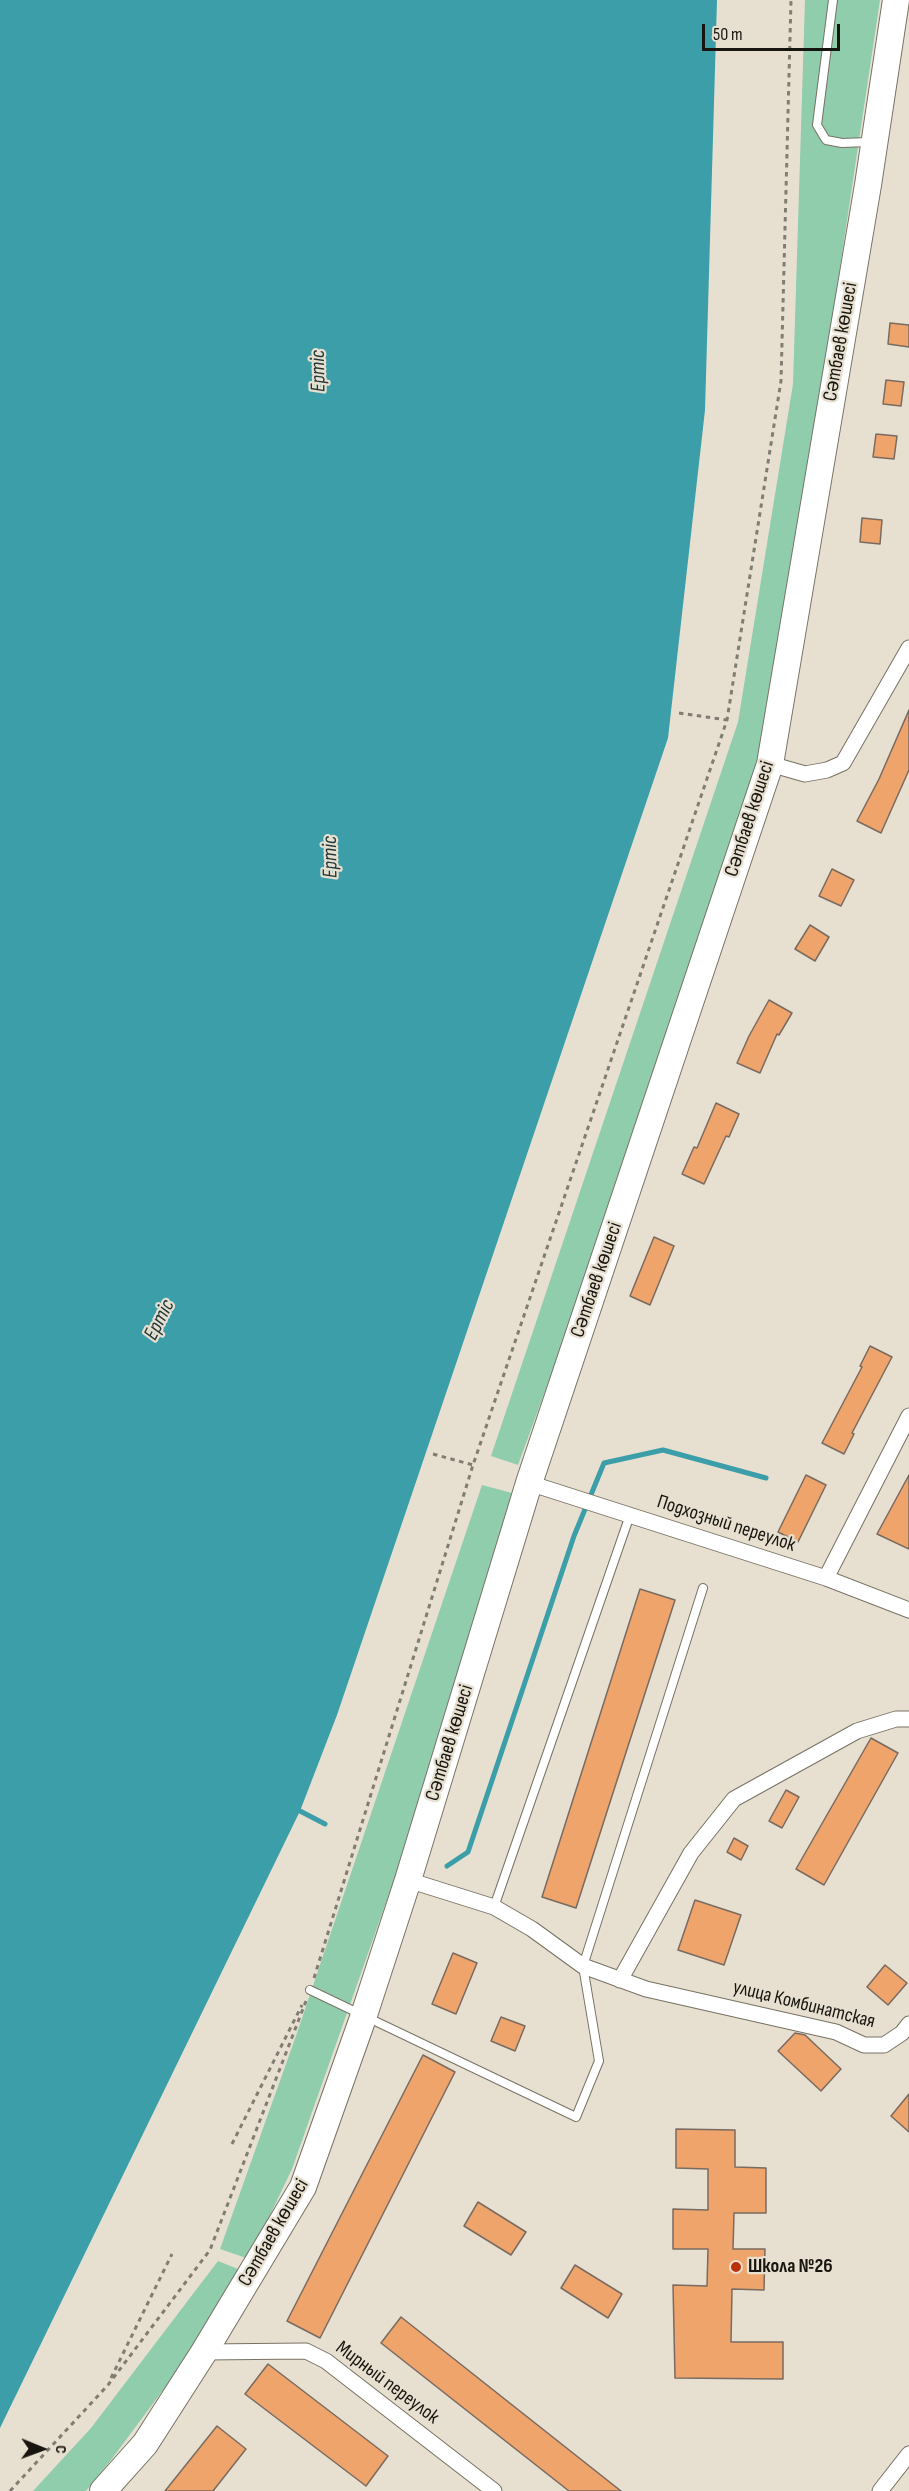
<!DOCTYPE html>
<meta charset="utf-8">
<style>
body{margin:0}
#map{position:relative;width:909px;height:2491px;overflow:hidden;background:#e7e0d0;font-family:"Sofia Sans Condensed",sans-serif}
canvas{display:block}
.north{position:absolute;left:12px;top:2419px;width:60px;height:60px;-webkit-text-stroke:4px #e7e0d0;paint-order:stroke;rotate:91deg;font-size:16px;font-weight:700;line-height:24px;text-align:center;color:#17150f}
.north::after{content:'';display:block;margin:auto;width:21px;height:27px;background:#17150f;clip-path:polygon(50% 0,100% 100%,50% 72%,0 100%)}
.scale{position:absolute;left:702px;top:24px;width:138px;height:27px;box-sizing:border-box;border:3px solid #17150f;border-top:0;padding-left:8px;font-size:18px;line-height:21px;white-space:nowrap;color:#17150f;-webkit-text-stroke:4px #e7e0d0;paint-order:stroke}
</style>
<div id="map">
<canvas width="909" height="2491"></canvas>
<div class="north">С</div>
<div class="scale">50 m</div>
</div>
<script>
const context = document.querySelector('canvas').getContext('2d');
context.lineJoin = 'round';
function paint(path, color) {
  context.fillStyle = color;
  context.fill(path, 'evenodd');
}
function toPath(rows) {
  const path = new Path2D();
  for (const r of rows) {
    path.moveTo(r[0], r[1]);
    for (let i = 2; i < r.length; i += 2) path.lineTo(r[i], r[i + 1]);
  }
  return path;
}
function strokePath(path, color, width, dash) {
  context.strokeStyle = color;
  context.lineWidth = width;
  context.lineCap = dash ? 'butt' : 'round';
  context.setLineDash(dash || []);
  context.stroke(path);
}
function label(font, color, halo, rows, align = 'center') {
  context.font = font + ' "Sofia Sans Condensed",sans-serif';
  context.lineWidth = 4.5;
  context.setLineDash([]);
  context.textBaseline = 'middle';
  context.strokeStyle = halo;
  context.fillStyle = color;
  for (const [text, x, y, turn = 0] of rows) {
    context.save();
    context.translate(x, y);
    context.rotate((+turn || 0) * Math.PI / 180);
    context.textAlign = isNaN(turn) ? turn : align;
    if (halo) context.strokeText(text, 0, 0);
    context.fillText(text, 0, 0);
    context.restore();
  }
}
paint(toPath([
 [805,0,880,0,777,688,727,895,518,1465,491,1456,738,722,793,384],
 [482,1485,512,1493,396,1874,292,2169,249,2259,220,2249,297,2033],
 [218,2261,243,2271,221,2312,111,2460,86,2491,33,2491,91,2428]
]), '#8fcdad');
paint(toPath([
 [0,0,717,0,705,410,668,738,337,1715,300,1811,0,2428]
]), '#3b9ea8');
strokePath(toPath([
 [300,1811,325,1824],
 [447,1866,468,1852,574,1536,604,1463,663,1450,766,1478]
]), '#3b9ea8', 5);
const building = toPath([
 [890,323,909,325,909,347,888,344,890,323],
 [886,380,904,382,901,406,883,404,886,380],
 [876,434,897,436,894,459,873,457,876,434],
 [862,518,882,520,880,544,860,542,862,518],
 [909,710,909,770,881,833,857,821,879,779,909,710],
 [832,869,854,880,841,906,819,896,832,869],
 [810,925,829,937,815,961,795,949,810,925],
 [769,1000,792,1013,779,1035,777,1034,760,1073,737,1063,749,1036,769,1000],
 [716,1103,739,1114,729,1137,726,1136,704,1184,682,1174,694,1147,697,1148,716,1103],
 [654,1237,674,1246,650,1305,630,1296,654,1237],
 [870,1346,892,1357,852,1433,854,1434,844,1454,822,1443,862,1367,860,1366,870,1346],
 [806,1475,826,1485,798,1542,778,1532,806,1475],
 [909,1475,909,1549,877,1534,909,1475],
 [640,1589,675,1600,576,1908,542,1897,640,1589],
 [871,1738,898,1753,824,1885,796,1869,871,1738],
 [786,1790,799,1797,782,1828,769,1821,786,1790],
 [734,1838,748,1846,741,1860,727,1852,734,1838],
 [695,1900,741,1915,724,1965,678,1950,695,1900],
 [453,1953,477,1963,456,2014,432,2004,453,1953],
 [885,1965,907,1983,888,2005,867,1987,885,1965],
 [501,2017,525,2026,515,2051,491,2041,501,2017],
 [795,2033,805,2035,841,2069,821,2091,778,2051,795,2033],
 [423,2055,455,2072,320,2338,287,2321,423,2055],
 [909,2094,909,2132,891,2116,909,2094],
 [676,2129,735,2130,735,2167,766,2168,766,2213,734,2213,733,2249,765,2249,764,2290,732,2289,731,2342,783,2342,783,2379,675,2378,673,2285,707,2286,708,2249,673,2249,673,2209,708,2210,708,2169,676,2168,676,2129],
 [478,2202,526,2232,511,2255,464,2226,478,2202],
 [575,2265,622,2294,608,2318,561,2288,575,2265],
 [401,2317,621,2491,569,2491,381,2343,401,2317],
 [268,2364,388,2456,366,2486,245,2394,268,2364],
 [217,2426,246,2449,213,2491,165,2491,217,2426]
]);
paint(building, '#eea46b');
strokePath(building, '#796b61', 1.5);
const service = toPath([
 [833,0,817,125,826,140,842,143,869,142],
 [494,1907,630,1515],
 [310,1990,576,2117,599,2061,583,1966,703,1588]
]);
const minor = toPath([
 [770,764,805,774,827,770,843,763,909,648],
 [529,1483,826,1578,909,1610],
 [826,1578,909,1416],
 [408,1880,494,1907,532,1929,583,1966,646,1989,836,2032,864,2045,884,2045,902,2033,909,2024],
 [620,1980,691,1853,734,1799,857,1731,896,1719,909,1719],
 [204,2352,306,2351,326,2361,494,2491],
 [880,2491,909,2454]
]);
const primary = toPath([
 [103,2491,145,2444,204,2352,303,2187,364,2015,408,1880,529,1483,770,764,868,185,896,0]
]);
strokePath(service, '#787264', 10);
strokePath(minor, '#787264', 17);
strokePath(primary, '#787264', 28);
strokePath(toPath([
 [679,713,727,720],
 [433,1454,473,1465],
 [314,1978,473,1465,727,720,781,381,791,0],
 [232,2144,302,2005],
 [111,2378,172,2254],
 [10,2491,108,2385,210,2250,306,2001]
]), '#817d72', 3, [4.5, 4.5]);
strokePath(service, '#fff', 8);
strokePath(minor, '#fff', 15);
strokePath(primary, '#fff', 26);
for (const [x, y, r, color] of [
 [736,2267,6,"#bb310b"]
]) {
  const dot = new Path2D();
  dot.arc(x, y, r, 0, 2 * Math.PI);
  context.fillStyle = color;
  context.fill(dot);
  strokePath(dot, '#e7e0d0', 2);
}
label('20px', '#17150f', '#e7e0d0', [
 ["Сәтбаев көшесі",841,342,-80],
 ["Сәтбаев көшесі",750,819,-72],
 ["Сәтбаев көшесі",597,1280,-71],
 ["Подхозный переулок",726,1524,18],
 ["Сәтбаев көшесі",450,1743,-73],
 ["улица Комбинатская",804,2005,14],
 ["Сәтбаев көшесі",274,2233,-60],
 ["Мирный переулок",387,2383,37]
]);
label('bold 20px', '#17150f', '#e7e0d0', [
 ["Школа №26",748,2267]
], 'left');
label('italic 21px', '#21383a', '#e7e0d0', [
 ["Ертіс",319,371,-91],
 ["Ертіс",331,857,-91],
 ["Ертіс",160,1320,-63]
]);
</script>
